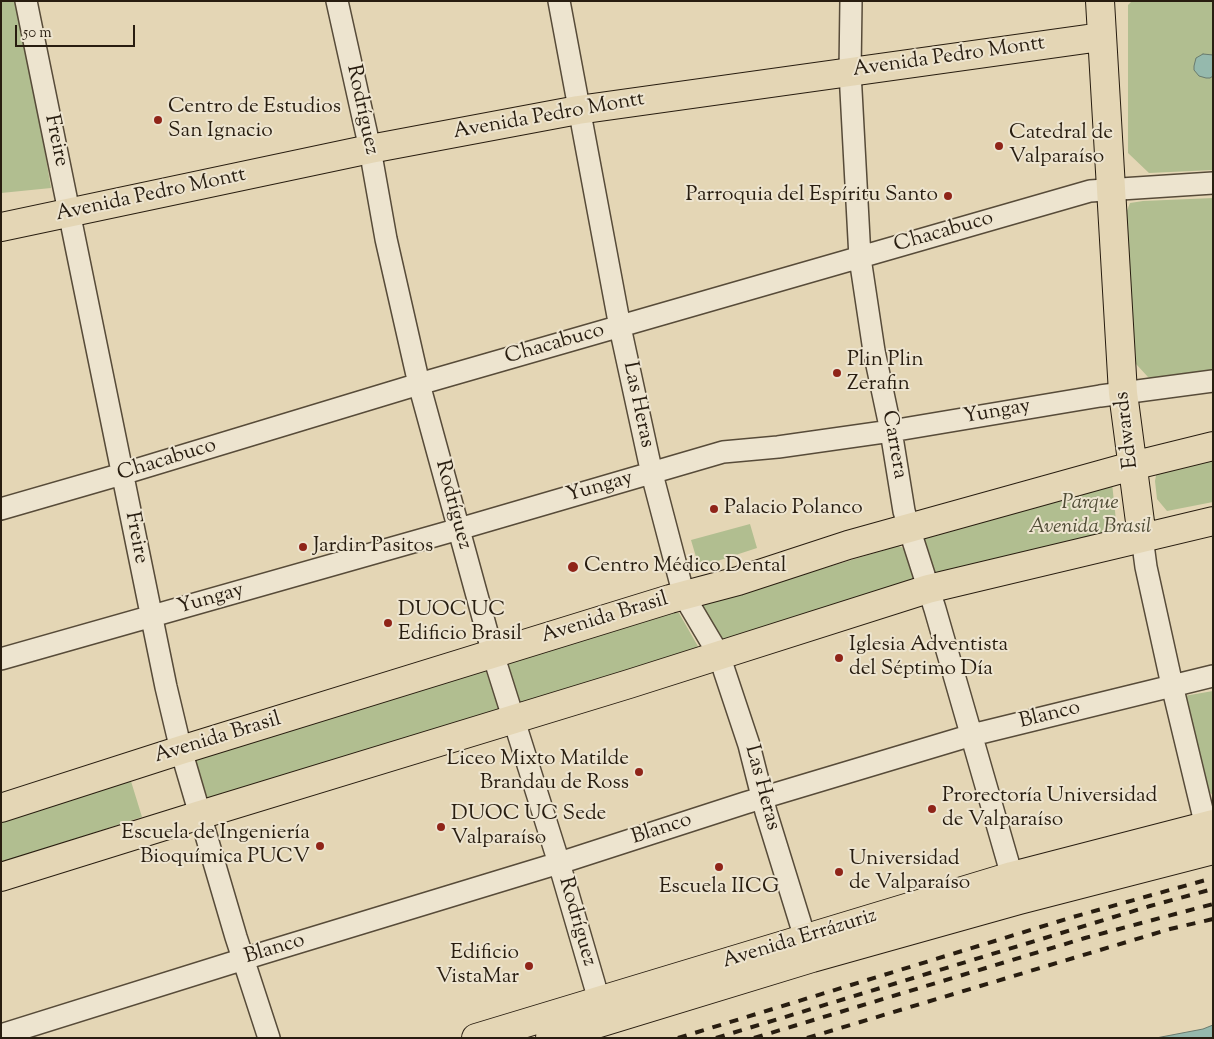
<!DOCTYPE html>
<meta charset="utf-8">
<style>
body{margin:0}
#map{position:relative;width:1214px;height:1039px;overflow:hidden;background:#e4d6b5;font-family:"Sorts Mill Goudy",serif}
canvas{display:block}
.frame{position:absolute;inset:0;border:2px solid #281d10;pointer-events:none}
.scale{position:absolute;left:15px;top:25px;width:120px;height:22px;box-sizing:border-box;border:2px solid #281d10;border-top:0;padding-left:6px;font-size:15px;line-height:18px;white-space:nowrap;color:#281d10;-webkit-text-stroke:4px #ede4cf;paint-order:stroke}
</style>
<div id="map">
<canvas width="1214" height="1039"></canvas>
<div class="frame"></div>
<div class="scale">50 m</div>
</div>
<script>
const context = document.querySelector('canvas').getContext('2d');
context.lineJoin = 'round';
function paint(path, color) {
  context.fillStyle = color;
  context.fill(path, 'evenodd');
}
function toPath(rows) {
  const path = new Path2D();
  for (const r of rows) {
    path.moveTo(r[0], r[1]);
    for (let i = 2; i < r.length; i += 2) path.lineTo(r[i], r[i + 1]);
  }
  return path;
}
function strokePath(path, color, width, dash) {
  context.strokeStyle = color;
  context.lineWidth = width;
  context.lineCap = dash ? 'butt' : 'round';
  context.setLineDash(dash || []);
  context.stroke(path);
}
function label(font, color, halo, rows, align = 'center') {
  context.font = font + ' "Sorts Mill Goudy",serif';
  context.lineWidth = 4;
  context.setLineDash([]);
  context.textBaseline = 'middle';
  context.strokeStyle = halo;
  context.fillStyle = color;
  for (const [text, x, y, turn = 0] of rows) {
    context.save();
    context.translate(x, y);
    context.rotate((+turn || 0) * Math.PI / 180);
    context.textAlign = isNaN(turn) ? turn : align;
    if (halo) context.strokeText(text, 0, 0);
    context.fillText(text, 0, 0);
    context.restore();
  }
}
paint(toPath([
 [1,1,19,1,51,188,1,193],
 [1132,1,1213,1,1213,170,1149,173,1128,153,1128,5],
 [1213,198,1213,375,1160,382,1148,377,1136,364,1126,213,1130,203,1143,201],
 [1213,457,1213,502,1167,511,1157,499,1155,481,1157,470],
 [1112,483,1117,530,934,579,919,542,924,536],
 [750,524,757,548,699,567,691,540],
 [898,546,904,548,915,580,719,644,701,608,705,604],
 [673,612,679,613,700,650,517,705,504,665,508,660],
 [480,669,486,671,499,709,493,718,210,802,203,797,193,765,197,757],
 [1213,691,1213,795,1205,789,1184,696],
 [130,778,142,817,1,863,1,818]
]), '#b1be90');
const water = toPath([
 [1203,54,1213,55,1213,76,1210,78,1206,78,1199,76,1194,70,1194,66,1196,58,1203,54],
 [1213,1025,1213,1038,1156,1038,1203,1029,1213,1025]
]);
paint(water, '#95b9ad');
strokePath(water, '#697b6e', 1);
const minor = toPath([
 [26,1,166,687,181,750,236,937,269,1038],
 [337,1,370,149,386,239,419,384,493,654,559,863,599,1000],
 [559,1,620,327,652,474,684,596,719,655,749,745,766,812,805,938],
 [851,1,850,72,860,258,874,351,891,431,904,511,909,528,935,609,1012,876],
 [1,509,122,474,419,384,1090,191,1213,183],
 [1142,537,1146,567,1172,685,1209,839],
 [1,659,459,529,723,452,778,447,891,431,1100,396,1213,381],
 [1,1035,260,954,572,859,745,803,972,735,1213,676]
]);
const major = toPath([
 [1100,1,1123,393,1142,537],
 [1,227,370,149,578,110,1101,37],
 [1,808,181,750,670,599,738,581,848,545,1132,466,1213,446],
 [1,877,200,815,629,684,928,589,1213,521],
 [476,1038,1012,876,1213,824],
 [550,1038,812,958,1019,900,1213,850]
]);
strokePath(minor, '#574b39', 24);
strokePath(major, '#281d10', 30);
strokePath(minor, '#ede4cf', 21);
strokePath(major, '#e4d6b5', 28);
strokePath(toPath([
 [678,1038,1073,917,1213,878],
 [716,1038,1150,906,1213,889],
 [754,1038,1085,938,1213,904],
 [807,1038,1170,929,1213,919]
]), '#281d10', 4, [9, 9]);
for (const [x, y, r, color] of [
 [158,120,5,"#8f2418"],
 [999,146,5,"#8f2418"],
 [948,196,5,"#8f2418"],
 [837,373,5,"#8f2418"],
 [714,509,5,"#8f2418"],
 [303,547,5,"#8f2418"],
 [573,567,6,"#8f2418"],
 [388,623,5,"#8f2418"],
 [839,658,5,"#8f2418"],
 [639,772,5,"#8f2418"],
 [932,809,5,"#8f2418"],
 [441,827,5,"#8f2418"],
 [320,846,5,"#8f2418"],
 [719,867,5,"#8f2418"],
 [839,872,5,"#8f2418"],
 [529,966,5,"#8f2418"]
]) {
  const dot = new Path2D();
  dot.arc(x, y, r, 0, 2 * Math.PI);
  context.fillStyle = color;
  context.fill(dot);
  strokePath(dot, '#ede4cf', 2);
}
label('21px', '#281d10', '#ede4cf', [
 ["Avenida Pedro Montt",949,58,-8],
 ["Rodríguez",361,110,78],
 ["Avenida Pedro Montt",549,117,-10],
 ["Freire",55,141,78],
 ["Avenida Pedro Montt",151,196,-12],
 ["Chacabuco",944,233,-16],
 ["Chacabuco",555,345,-16],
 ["Las Heras",637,405,78],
 ["Yungay",997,413,-10],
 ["Edwards",1128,430,-97],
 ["Carrera",893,445,80],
 ["Chacabuco",167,461,-17],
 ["Yungay",600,488,-16],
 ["Rodríguez",452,505,75],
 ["Freire",135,538,79],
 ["Yungay",211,600,-16],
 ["Avenida Brasil",605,619,-17],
 ["Blanco",1050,716,-14],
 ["Avenida Brasil",218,739,-17],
 ["Las Heras",761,788,75],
 ["Blanco",662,830,-18],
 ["Rodríguez",576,922,74],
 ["Avenida Errázuriz",800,940,-17],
 ["Blanco",275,950,-17]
]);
label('21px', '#281d10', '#ede4cf', [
 ["Centro de Estudios",168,108],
 ["San Ignacio",168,132],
 ["Catedral de",1009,134],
 ["Valparaíso",1009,158],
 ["Parroquia del Espíritu Santo",938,196,"right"],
 ["Plin Plin",847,361],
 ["Zerafin",847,385],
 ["Palacio Polanco",724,509],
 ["Jardin Pasitos",313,547],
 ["Centro Médico Dental",584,567],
 ["DUOC UC",398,611],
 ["Edificio Brasil",398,635],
 ["Iglesia Adventista",849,646],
 ["del Séptimo Día",849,670],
 ["Liceo Mixto Matilde",629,760,"right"],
 ["Brandau de Ross",629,784,"right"],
 ["Prorectoría Universidad",942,797],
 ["de Valparaíso",942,821],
 ["DUOC UC Sede",451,815],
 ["Valparaíso",451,839],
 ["Escuela de Ingeniería",310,834,"right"],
 ["Bioquímica PUCV",310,858,"right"],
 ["Universidad",849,860],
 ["de Valparaíso",849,884],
 ["Escuela IICG",719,888,"center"],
 ["Edificio",519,954,"right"],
 ["VistaMar",519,978,"right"]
], 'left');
label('italic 21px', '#514d36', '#ede4cf', [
 ["Parque",1090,504],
 ["Avenida Brasil",1090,528]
]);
</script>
